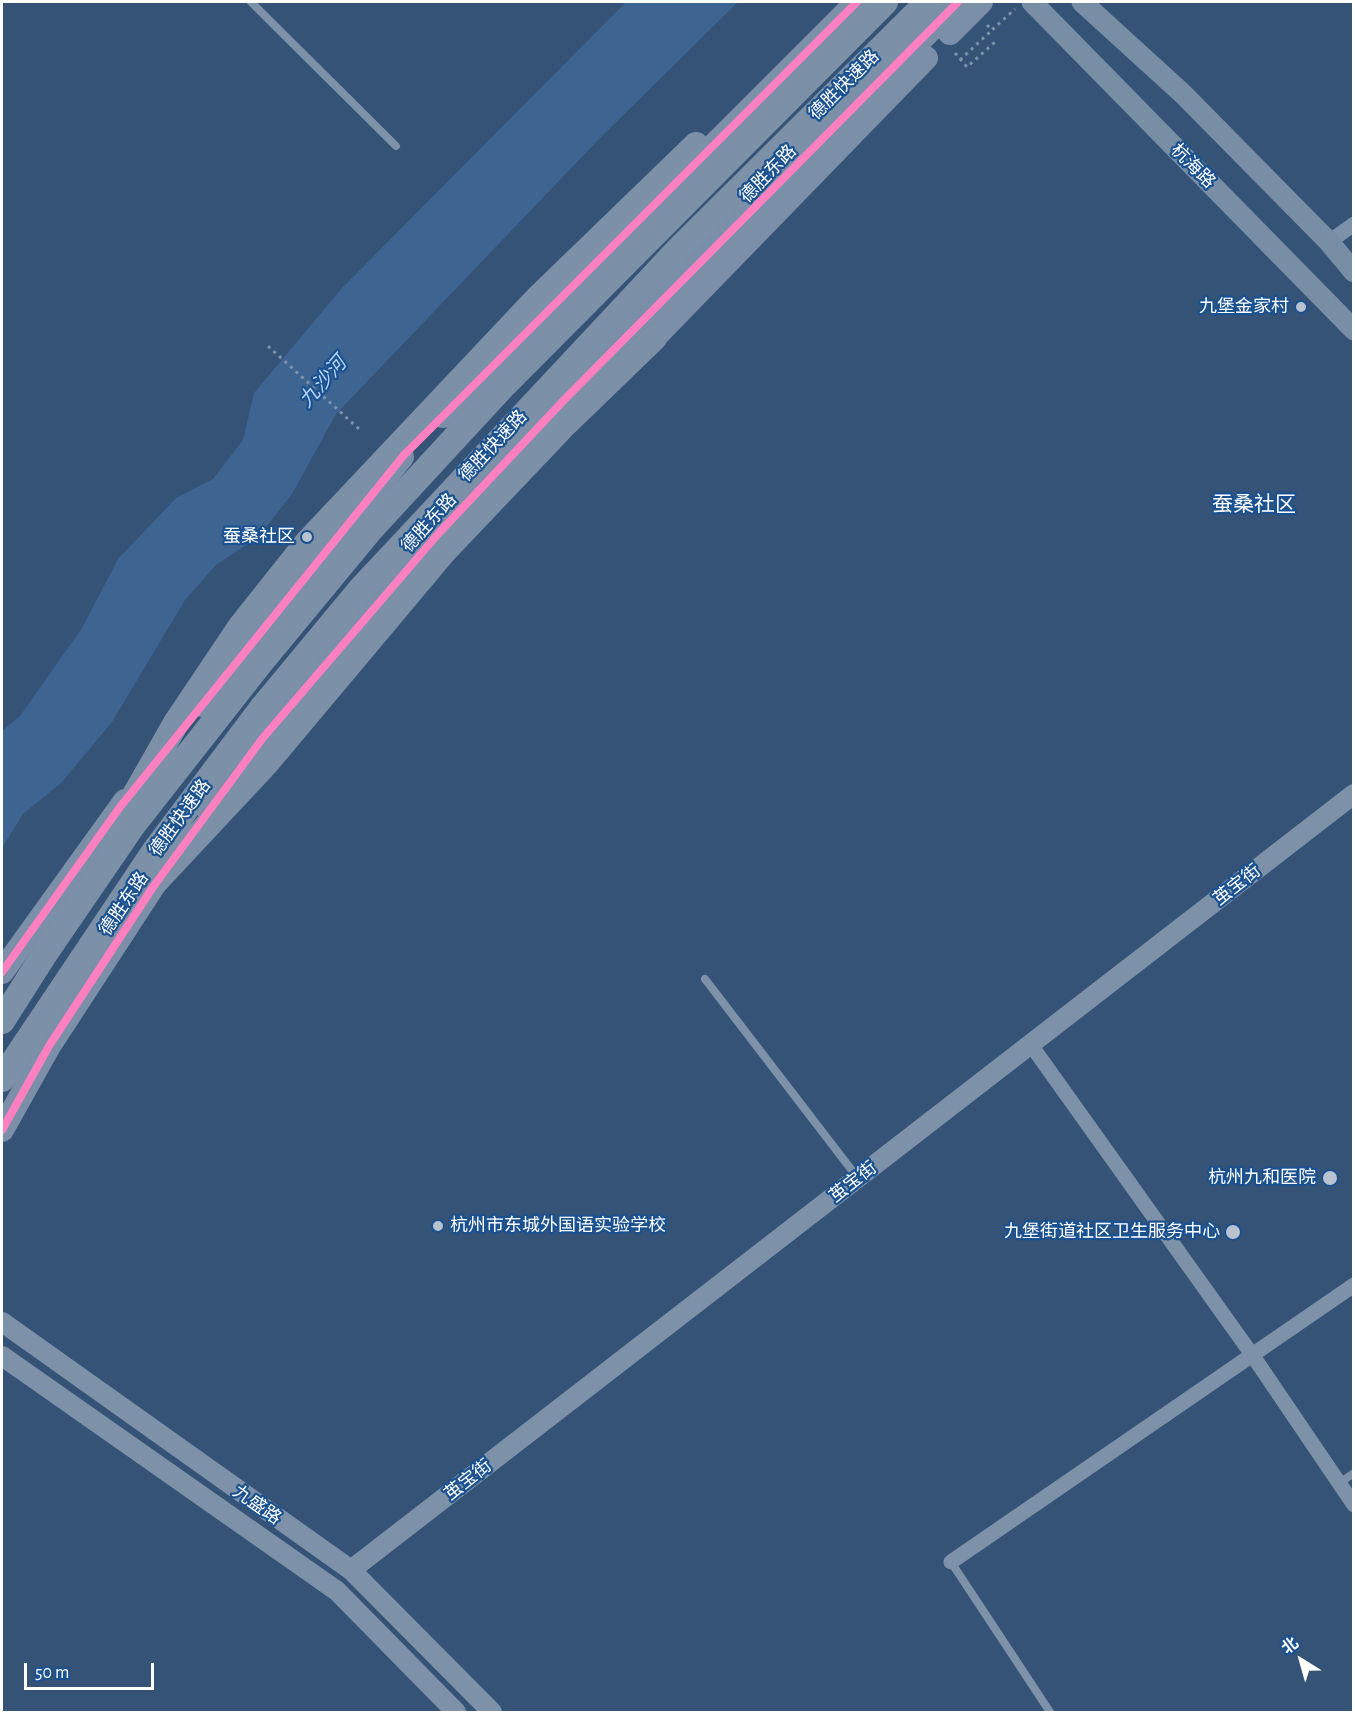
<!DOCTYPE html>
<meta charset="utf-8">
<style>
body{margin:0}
#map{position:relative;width:1355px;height:1714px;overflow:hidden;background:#355376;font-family:"Alegreya Sans","Noto Sans SC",sans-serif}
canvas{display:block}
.frame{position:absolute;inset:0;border:3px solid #fff;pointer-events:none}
.north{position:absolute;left:1271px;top:1630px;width:60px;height:60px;-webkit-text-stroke:4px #1a5191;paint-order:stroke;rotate:323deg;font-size:16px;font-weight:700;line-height:24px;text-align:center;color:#fff}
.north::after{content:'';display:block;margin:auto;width:21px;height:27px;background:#fff;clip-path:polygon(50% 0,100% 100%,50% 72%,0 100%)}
.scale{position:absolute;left:24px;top:1663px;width:130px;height:27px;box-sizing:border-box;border:3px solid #fff;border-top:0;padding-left:8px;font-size:18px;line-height:21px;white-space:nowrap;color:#fff;-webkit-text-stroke:4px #1a5191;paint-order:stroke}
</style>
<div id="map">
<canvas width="1355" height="1714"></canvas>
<div class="frame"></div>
<div class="north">北</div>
<div class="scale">50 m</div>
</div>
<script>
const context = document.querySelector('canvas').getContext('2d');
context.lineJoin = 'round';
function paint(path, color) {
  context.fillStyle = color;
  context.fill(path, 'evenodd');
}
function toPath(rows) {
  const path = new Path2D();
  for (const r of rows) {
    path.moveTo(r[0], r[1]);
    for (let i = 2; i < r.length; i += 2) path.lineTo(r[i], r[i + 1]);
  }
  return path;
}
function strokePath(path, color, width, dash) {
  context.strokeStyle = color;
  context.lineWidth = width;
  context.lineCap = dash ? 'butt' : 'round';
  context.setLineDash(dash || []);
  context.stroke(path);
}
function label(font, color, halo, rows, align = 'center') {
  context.font = font + ' "Alegreya Sans","Noto Sans SC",sans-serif';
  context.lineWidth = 4.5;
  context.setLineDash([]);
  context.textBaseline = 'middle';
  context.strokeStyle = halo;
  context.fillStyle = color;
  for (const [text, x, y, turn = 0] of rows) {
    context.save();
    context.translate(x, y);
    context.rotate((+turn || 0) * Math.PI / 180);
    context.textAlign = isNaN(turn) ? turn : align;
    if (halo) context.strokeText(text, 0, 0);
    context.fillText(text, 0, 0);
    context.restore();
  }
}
paint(toPath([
 [626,2,738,2,599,139,336,414,292,494,258,537,216,565,185,600,112,722,61,783,23,814,2,848,2,731,20,716,82,628,118,559,176,498,213,479,243,440,254,393,342,288]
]), '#3e6492');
strokePath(toPath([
 [987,25,992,30,1015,9],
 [955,53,967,67,996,41],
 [960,60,992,30],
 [268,346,359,429]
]), '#7d92a9', 3, [3, 4.5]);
strokePath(toPath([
 [251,2,396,146],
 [705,979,857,1177],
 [1339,1483,1354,1473],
 [951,1562,1050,1712]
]), '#7d92a9', 8);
strokePath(toPath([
 [1329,242,1354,224],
 [1031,1045,1253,1356,1354,1505],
 [951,1562,1354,1285]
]), '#7d92a9', 15);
strokePath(toPath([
 [2,1322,351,1570,492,1712],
 [2,1356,337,1591,456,1712],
 [351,1570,1354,794]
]), '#7d92a9', 20);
strokePath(toPath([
 [1032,2,1354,330],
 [1082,2,1183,94,1329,242,1354,272]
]), '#788ea5', 21);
strokePath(toPath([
 [950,33,981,2],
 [654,338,926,58],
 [443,416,857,2],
 [201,705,402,457],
 [209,811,262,739,438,534,565,399,958,2],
 [2,972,125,801],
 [2,1130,49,1046,154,885]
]), '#7c8fa8', 24);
strokePath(toPath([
 [118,825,176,723,241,626,307,543,539,297,696,145],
 [138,900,268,761,445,550,561,428,654,338],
 [2,1021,44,955,133,825,261,662,371,529,504,385,885,2],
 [2,1079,156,849,262,708,360,590,680,248,928,2]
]), '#7c90a8', 26);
strokePath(toPath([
 [2,972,120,807,404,455,857,2],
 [2,1130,49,1046,153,887,262,739,438,534,565,399,958,2]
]), '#ff80c0', 8);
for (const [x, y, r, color] of [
 [1301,307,6,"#b8c3cf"],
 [307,537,6,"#b8c3cf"],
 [1330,1178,8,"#b8c3cf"],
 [438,1226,6,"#b8c3cf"],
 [1233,1232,8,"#b8c3cf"]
]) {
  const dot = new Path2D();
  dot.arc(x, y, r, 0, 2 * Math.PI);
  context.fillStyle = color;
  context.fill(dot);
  strokePath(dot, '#1a5191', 2);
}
label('18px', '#fff', '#1a5191', [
 ["德胜快速路",844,85,-45],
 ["杭海路",1193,166,45],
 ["德胜东路",768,174,-46],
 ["德胜快速路",493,446,-47],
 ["德胜东路",429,523,-48],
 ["德胜快速路",180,818,-54],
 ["茧宝街",1237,885,-38],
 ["德胜东路",124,904,-56],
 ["茧宝街",853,1182,-38],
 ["茧宝街",468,1480,-38],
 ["九盛路",257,1505,35]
]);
label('18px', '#fff', '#1a5191', [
 ["九堡金家村",1289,307],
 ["蚕桑社区",295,537],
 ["杭州九和医院",1316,1178],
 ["杭州市东城外国语实验学校",450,1226,"left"],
 ["九堡街道社区卫生服务中心",1220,1232]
], 'right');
label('italic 20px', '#b5d4f6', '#1a5191', [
 ["九沙河",323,382,-49]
]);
label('21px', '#fff', '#1a5191', [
 ["蚕桑社区",1254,505]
]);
</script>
